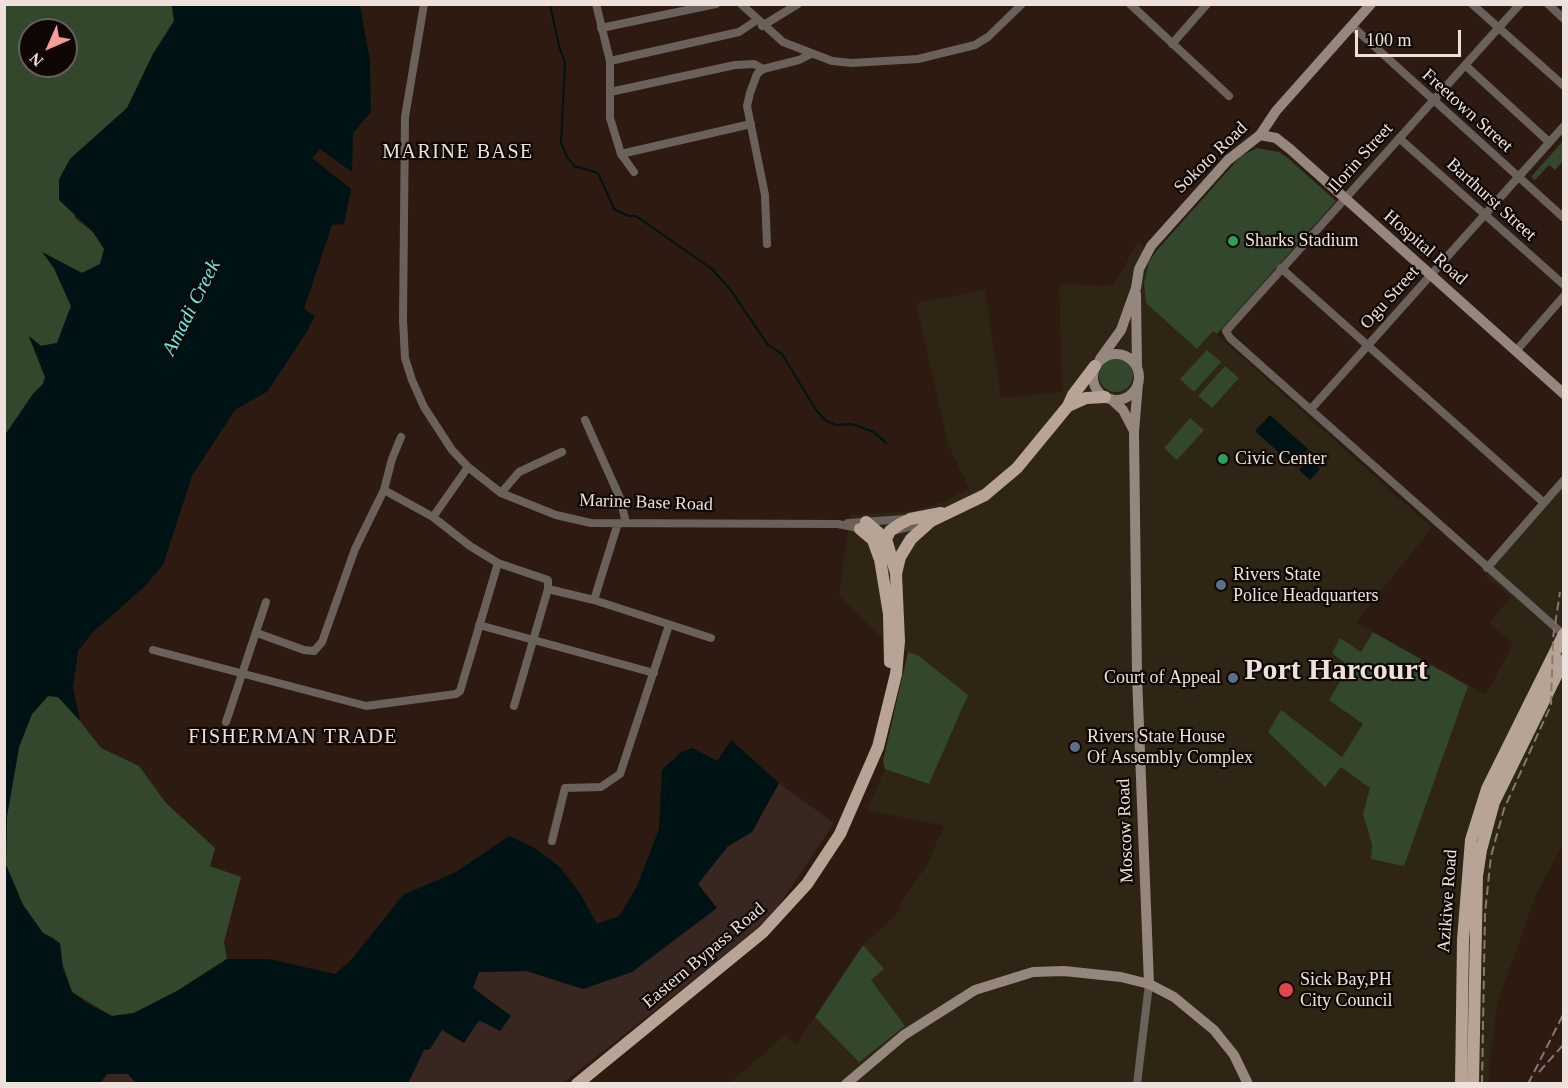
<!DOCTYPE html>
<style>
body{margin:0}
#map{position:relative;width:1568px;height:1088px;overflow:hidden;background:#2d1b11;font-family:"Times New Roman",serif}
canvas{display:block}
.frame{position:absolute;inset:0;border:6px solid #eee1db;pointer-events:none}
.north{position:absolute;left:18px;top:18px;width:60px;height:60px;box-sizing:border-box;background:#0f0704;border:2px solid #685e5a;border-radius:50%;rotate:225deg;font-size:16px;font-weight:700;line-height:24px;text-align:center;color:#eee1db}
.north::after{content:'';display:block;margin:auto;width:21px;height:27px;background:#f59b9a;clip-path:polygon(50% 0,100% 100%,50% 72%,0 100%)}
.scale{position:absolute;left:1355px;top:30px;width:106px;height:27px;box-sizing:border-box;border:3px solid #eee1db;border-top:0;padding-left:8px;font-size:18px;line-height:21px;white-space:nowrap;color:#eee1db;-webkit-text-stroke:4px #0f0704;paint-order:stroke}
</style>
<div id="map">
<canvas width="1568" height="1088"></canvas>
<div class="frame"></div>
<div class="north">N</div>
<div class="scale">100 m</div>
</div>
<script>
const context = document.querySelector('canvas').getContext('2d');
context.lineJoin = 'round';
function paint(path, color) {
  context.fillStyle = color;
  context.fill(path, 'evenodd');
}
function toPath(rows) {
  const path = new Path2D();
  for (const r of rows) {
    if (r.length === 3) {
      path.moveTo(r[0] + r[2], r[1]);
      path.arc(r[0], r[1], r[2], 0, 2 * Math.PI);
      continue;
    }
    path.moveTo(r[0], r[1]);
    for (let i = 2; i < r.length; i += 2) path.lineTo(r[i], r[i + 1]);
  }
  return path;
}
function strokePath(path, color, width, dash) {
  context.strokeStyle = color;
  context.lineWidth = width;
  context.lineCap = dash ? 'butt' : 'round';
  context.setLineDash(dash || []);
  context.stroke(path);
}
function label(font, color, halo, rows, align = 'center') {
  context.font = font + ' "Times New Roman",serif';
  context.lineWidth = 4.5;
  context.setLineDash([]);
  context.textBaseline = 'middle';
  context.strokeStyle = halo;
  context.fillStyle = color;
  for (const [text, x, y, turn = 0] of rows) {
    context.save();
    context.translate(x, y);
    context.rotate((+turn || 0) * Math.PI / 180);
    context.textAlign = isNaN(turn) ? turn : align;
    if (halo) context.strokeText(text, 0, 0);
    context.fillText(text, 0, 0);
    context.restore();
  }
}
paint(toPath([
 [1138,242,1152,256,1149,262,1198,348,1213,331,1432,528,1356,622,1486,695,1513,644,1489,623,1511,597,1486,576,1563,485,1563,843,1535,897,1497,1005,1488,1083,729,1084,786,1034,796,1045,863,945,900,911,901,903,926,867,944,826,867,810,885,769,883,761,908,652,878,634,839,595,850,515,913,511,946,501,969,488,948,444,916,303,985,290,1001,398,1062,392,1059,284,1113,286]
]), '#2e2515');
paint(toPath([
 [779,783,834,823,771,917,716,962,563,1083,408,1084,424,1050,430,1049,442,1030,511,1016,473,988,478,972,527,971,583,989,716,908,697,884,728,846,752,832],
 [107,1074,129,1074,137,1083,100,1084]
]), '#382620');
paint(toPath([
 [5,5,172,5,174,21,153,54,127,108,70,159,75,218,93,232,105,249,100,264,82,273,43,253,54,268,71,306,57,343,41,346,29,337,45,377,43,384,33,394,5,435],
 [30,30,66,30,66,66,30,66],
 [1563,141,1563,161,1555,170,1549,165,1535,180,1531,177],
 [1257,148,1279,152,1289,159,1336,201,1217,334,1213,331,1197,349,1146,303,1144,283,1149,262,1157,250,1241,156],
 [1207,350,1221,362,1194,392,1180,379],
 [1116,375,17],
 [1225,366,1239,378,1212,408,1198,396],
 [1190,418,1204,430,1177,460,1164,448],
 [1373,632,1468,686,1404,866,1371,859,1372,844,1363,814,1370,788,1341,767,1325,787,1268,732,1281,710,1342,757,1363,724,1329,700,1349,666,1332,653,1340,638,1361,652],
 [908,652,919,656,968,695,929,784,885,769,883,761],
 [48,696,58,697,72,711,101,748,139,766,166,803,215,848,210,866,241,877,224,942,227,959,177,991,134,1013,112,1016,72,992,54,938,43,933,23,905,6,865,7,816,19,747,32,714],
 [863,945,884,969,871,980,905,1026,859,1062,815,1017]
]), '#32472c');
paint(toPath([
 [172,5,360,5,370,61,371,112,353,133,352,172,320,149,312,158,351,189,344,224,332,225,304,309,315,316,306,333,268,391,235,410,192,476,163,565,145,586,92,633,78,651,73,687,80,721,58,697,48,696,32,714,19,747,7,816,6,865,23,905,43,933,60,943,63,969,72,992,88,1004,112,1016,134,1013,177,991,227,959,269,959,335,974,351,960,403,895,456,872,509,836,535,848,560,867,581,895,597,924,619,916,637,886,659,829,662,770,681,752,692,748,717,761,731,740,779,783,752,832,728,846,698,884,717,908,632,972,583,989,527,971,479,972,473,988,511,1016,500,1031,479,1020,464,1043,442,1030,430,1049,424,1050,408,1083,137,1084,128,1074,107,1074,100,1083,5,1083,5,435,33,394,43,384,45,377,29,336,41,346,57,343,71,306,54,268,42,252,82,273,100,264,104,249,93,232,59,200,59,179,70,159,127,108,153,54,174,21],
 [1270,415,1308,449,1294,466,1255,431],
 [1309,459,1320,469,1310,480,1299,470]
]), '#001314');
strokePath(toPath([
 [550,4,559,46,565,62,561,143,567,157,574,166,598,173,614,209,628,216,636,216,712,269,730,289,768,345,782,354,816,410,826,421,836,425,852,424,874,432,886,443]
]), '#001314', 2);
strokePath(toPath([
 [424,4,405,117,403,320,405,358,412,380,424,407,452,450,468,467,501,493,556,515,591,523,838,524,863,529],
 [596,4,610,61,610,118,621,154,634,172],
 [741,4,783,42,832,61,852,63,918,59,975,45,988,37,1022,4],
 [1130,4,1229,96],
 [1472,4,1564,86],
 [1520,4,1226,331,1230,338,1563,634],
 [1548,4,1564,19],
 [762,26,798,4],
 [1352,26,1564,218],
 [601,28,716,4],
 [1172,44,1207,4],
 [610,61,739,32,757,20],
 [1465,65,1549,142],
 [610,92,735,65,754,64,763,69],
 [1399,138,1564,285],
 [621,154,751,124],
 [767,244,765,195,747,106,750,93,757,74,763,69,799,60,811,54],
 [1281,268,1543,502],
 [1516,351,1564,296],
 [1311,409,1564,126],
 [585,420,620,498,626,523],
 [384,490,392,459,401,437],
 [501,493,519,472,562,452],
 [433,517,470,546,498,563],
 [848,523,905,519],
 [896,530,925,523],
 [1487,568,1564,480],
 [594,600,711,638],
 [479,625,654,673],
 [257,633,304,650,314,651,322,642,355,549,384,490,433,517,468,467],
 [153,650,366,706,456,694,460,691,498,563,548,580,548,589],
 [514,706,548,589,594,600,618,523],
 [226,722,266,602],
 [552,841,565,788,601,787,620,774,669,625],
 [1137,1084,1149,984]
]), '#6a615b', 8);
strokePath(toPath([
 [1260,135,1276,138,1290,149,1564,394],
 [1136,294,1137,367],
 [1116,377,23],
 [1100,359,1121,330,1136,288,1139,269,1151,246,1228,160,1260,135,1276,111,1371,4],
 [1138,383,1134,432,1137,676,1149,984],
 [1111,399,1123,410,1134,431],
 [846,1084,904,1035,975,990,1033,972,1064,971,1121,977,1149,984,1174,997,1214,1030,1234,1055,1248,1084]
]), '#95877d', 10);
strokePath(toPath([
 [1068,406,1086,398,1105,397],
 [866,522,886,539,895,570],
 [860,529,873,540,879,557],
 [890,662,889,614,880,559,882,547,890,531,900,524,910,519,941,513],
 [577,1084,763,932,807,884,840,834,878,747,896,674,899,641,896,574,900,557,911,539,931,521,985,495,1017,468,1068,406,1073,395,1095,366],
 [1461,1084,1463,940,1471,840,1487,789,1564,634],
 [1473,1084,1477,876,1481,850,1494,802,1564,660]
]), '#b7a497', 12);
strokePath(toPath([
 [1539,1072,1564,1044],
 [1482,1084,1485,913,1491,856,1504,809,1551,705,1553,638,1560,592],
 [1528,1084,1564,1013]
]), '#887870', 2, [9, 4.5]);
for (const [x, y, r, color] of [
 [1233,241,6,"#2e9e5b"],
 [1223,459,6,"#2e9e5b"],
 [1221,585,6,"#5c6f8a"],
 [1233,678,6,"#5c6f8a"],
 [1075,747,6,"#5c6f8a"],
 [1286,990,8,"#e0444e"]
]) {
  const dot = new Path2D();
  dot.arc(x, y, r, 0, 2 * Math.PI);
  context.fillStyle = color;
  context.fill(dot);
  strokePath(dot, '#0f0704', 2);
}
label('18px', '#eee1db', '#0f0704', [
 ["Freetown Street",1467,111,42],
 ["Sokoto Road",1211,158,-44],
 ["Ilorin Street",1361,158,-48],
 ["Barthurst Street",1491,200,42],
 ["Hospital Road",1425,248,41],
 ["Ogu Street",1390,298,-48],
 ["Marine Base Road",646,503,2],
 ["Moscow Road",1126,831,-92],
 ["Azikiwe Road",1448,901,-86],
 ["Eastern Bypass Road",704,956,-40]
]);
label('18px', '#eee1db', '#0f0704', [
 ["Sharks Stadium",1245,241],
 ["Civic Center",1235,459],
 ["Rivers State",1233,575],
 ["Police Headquarters",1233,596],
 ["Court of Appeal",1221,678,"right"],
 ["Rivers State House",1087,737],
 ["Of Assembly Complex",1087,758],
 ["Sick Bay,PH",1300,980],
 ["City Council",1300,1001]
], 'left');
context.letterSpacing = '1.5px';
label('20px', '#eee1db', '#0f0704', [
 ["MARINE BASE",458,153],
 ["FISHERMAN TRADE",293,738]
]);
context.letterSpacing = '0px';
label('italic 20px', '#67eaeb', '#0f0704', [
 ["Amadi Creek",192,308,-63]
]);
label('bold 30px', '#eee1db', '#0f0704', [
 ["Port Harcourt",1336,671]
]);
</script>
